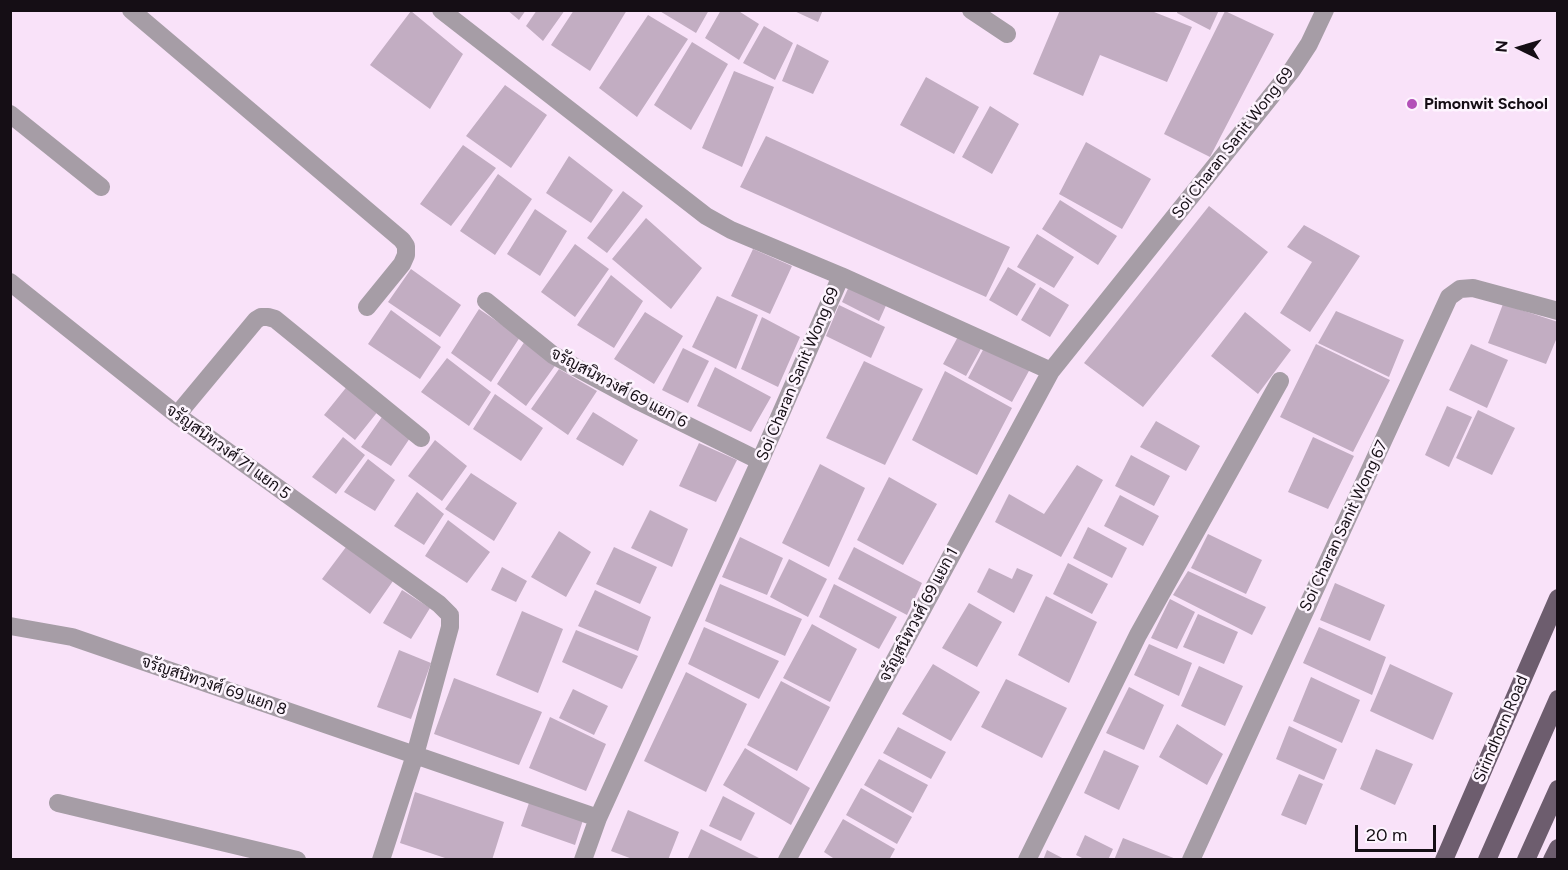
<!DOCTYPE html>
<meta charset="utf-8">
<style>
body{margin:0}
#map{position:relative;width:1568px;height:870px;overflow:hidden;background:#f9e2f9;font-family:Figtree,sans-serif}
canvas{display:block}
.frame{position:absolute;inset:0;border:12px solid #150e15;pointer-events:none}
.north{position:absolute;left:1490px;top:18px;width:60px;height:60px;-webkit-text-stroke:4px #fdf4fe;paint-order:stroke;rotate:275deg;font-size:16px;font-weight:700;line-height:24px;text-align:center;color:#150e15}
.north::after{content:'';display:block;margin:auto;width:21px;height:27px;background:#150e15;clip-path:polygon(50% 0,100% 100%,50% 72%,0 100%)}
.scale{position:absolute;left:1355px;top:825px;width:81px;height:27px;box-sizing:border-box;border:3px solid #150e15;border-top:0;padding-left:8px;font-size:18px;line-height:21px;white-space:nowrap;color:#150e15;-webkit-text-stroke:4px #fdf4fe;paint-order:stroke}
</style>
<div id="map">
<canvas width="1568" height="870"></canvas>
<div class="frame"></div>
<div class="north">N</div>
<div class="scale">20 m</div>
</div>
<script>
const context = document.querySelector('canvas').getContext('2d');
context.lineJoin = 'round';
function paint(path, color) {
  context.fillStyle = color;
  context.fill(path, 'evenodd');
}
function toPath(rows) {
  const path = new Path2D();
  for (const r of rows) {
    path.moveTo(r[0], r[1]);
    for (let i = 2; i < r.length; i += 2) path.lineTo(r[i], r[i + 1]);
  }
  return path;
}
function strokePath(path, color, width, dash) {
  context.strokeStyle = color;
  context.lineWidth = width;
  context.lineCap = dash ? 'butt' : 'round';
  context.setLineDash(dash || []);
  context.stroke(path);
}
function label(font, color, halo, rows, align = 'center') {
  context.font = font + ' Figtree,Sarabun,sans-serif';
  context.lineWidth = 5;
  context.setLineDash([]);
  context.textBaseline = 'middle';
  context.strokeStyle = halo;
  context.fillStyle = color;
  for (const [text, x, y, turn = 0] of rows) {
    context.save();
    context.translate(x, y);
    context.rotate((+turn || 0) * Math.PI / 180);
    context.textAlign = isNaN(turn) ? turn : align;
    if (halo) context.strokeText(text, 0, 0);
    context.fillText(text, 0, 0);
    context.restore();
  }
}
paint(toPath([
 [507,10,526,10,519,20],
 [537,10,565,10,543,41,526,26],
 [574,10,627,10,590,71,551,45],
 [658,10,709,10,696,33],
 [721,10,737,10,759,24,739,60,705,38],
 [792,10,823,10,818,22],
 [1060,10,1149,10,1192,27,1167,82,1100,55,1083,96,1033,74],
 [1178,10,1219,10,1210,30,1177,13],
 [411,11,463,54,430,109,370,65],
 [1225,11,1274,34,1210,157,1164,134],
 [648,15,688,39,637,117,599,88],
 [764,26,793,43,775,80,743,63],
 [692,42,728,64,691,130,654,105],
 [797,44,829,61,813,94,782,81],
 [734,71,774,87,742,167,702,148],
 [926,77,979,107,954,154,900,125],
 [505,85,547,115,511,168,466,136],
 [990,106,1019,124,992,174,962,157],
 [766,136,1010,247,986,297,740,187],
 [1086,142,1151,179,1122,229,1059,194],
 [463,145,496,168,451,226,420,204],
 [569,156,613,190,591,223,546,193],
 [498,174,532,199,495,255,460,231],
 [623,191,643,206,607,253,587,238],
 [1060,200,1117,236,1098,265,1042,229],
 [1209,206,1268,252,1143,407,1084,363],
 [535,209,567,231,540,276,507,254],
 [646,218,702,268,671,309,612,259],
 [1304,225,1360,256,1310,332,1280,313,1312,262,1287,247],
 [1037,234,1074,257,1054,288,1017,267],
 [575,244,609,269,575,317,541,292],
 [753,249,792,266,770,314,731,296],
 [1008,267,1036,284,1017,316,989,300],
 [411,269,461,305,440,337,388,302],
 [611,275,643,301,614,348,577,325],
 [850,284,888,301,879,321,842,302],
 [1040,287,1069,305,1050,337,1021,320],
 [717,296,758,315,736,369,692,347],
 [1503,304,1558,322,1558,335,1546,364,1488,343],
 [839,305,885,327,871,358,826,336],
 [479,309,520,337,491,382,451,353],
 [391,310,441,347,420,379,368,344],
 [1336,311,1404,340,1389,377,1318,343],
 [645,312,683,336,654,384,614,359],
 [1245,312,1291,350,1258,394,1211,356],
 [762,317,800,337,778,387,741,369],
 [960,333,983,345,966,376,943,364],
 [525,341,557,363,526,406,497,384],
 [1316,344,1390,380,1353,452,1280,417],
 [1471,344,1508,360,1487,408,1449,390],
 [985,346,1030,369,1012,402,968,378],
 [683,348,709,361,688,403,662,390],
 [447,358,491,392,469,426,421,392],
 [864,361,923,389,885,465,826,438],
 [715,367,771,397,751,432,697,406],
 [559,369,597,391,568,435,531,409],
 [945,371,1012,408,977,475,912,440],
 [349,384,379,410,355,440,324,415],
 [495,394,543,428,521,461,473,429],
 [1447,406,1472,417,1449,467,1425,455],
 [1478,410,1515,428,1492,475,1456,458],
 [593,412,638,440,623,466,576,439],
 [384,414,412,435,391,466,361,447],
 [1156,421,1200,446,1186,471,1140,447],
 [343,437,365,455,336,494,312,477],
 [1313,437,1354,456,1328,509,1288,492],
 [435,440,467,466,442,501,408,476],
 [699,443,737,460,716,502,679,486],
 [1131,455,1170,476,1154,506,1115,486],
 [368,459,395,480,375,511,344,492],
 [820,464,865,488,829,567,782,543],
 [1077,465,1103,480,1061,557,995,522,1009,494,1044,514],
 [471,473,517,503,494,541,445,509],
 [889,477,937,504,903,565,857,540],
 [417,492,444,514,424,545,394,526],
 [1120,495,1159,516,1143,546,1104,526],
 [650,510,688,529,672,567,631,548],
 [448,520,490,552,467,583,425,556],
 [1088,527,1127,548,1112,578,1073,558],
 [559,531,591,552,566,597,531,577],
 [1208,534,1262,560,1246,594,1191,568],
 [740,537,783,558,767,595,722,577],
 [346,547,393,581,370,614,322,579],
 [614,547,657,567,640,604,596,584],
 [854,547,922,583,907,615,838,579],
 [789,559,827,579,808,617,770,597],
 [1068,563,1108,584,1092,614,1053,594],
 [502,567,527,581,516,602,491,590],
 [989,568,1012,579,1017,568,1033,575,1014,613,977,592],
 [1188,571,1266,607,1252,635,1173,595],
 [1335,583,1385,605,1370,641,1320,620],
 [720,584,802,619,785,656,705,621],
 [834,584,897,617,879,649,819,617],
 [402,590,430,608,411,639,383,623],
 [595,590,651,617,638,651,578,626],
 [1046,596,1097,622,1069,683,1018,655],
 [1170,599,1195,612,1177,649,1151,638],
 [969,603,1002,622,977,667,942,648],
 [522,611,563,629,538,693,496,675],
 [1198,614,1238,632,1224,664,1183,647],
 [812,624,857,649,830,702,783,678],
 [704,627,779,661,759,699,688,664],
 [1319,627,1386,657,1372,695,1303,663],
 [576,630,638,656,622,689,562,662],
 [1149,644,1192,663,1179,696,1134,675],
 [399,650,431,663,411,719,377,707],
 [933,664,980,692,951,741,902,714],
 [1390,664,1453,693,1433,740,1370,711],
 [1199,666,1243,686,1225,726,1181,706],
 [686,672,747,704,706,792,644,761],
 [1311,677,1360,700,1342,743,1293,721],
 [454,678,542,712,519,765,434,734],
 [1006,679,1067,708,1042,758,981,727],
 [781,681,830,707,797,771,747,745],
 [1129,687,1164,705,1144,750,1106,733],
 [573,689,608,706,594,735,559,718],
 [550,717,606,744,586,791,529,768],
 [1177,724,1223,754,1207,785,1159,757],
 [1289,726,1337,749,1324,780,1276,759],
 [898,727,946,752,931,779,883,753],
 [745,748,810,788,791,825,723,785],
 [1376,749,1413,764,1395,805,1360,789],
 [1104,750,1139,766,1119,810,1084,793],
 [879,759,928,785,913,813,864,785],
 [1299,774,1323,784,1306,825,1281,815],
 [861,788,912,817,897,844,846,815],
 [415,792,504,822,492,860,451,860,400,843],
 [723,796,755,813,741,841,709,826],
 [530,800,584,817,575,845,521,826],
 [628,810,679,832,668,860,635,860,611,851],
 [843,819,895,849,889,860,836,860,824,852],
 [701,829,763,860,687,860],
 [1085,835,1113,849,1108,860,1086,860,1076,855],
 [1123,838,1176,859,1176,860,1114,860],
 [1047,850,1066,860,1043,860]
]), '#c2adc2');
strokePath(toPath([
 [131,10,402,240,406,246,406,255,402,264,367,307],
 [441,10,706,216,731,230,841,276,1051,371],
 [971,10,1007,34],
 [10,114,101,187],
 [10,282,177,415,439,604,450,615,450,627,415,755,381,860],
 [486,301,553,355,640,402,760,461],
 [177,415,256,320,261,317,268,317,275,319,421,438],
 [10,626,72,637,598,818],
 [58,803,297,860],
 [583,860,598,818,760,461,841,276],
 [787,860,1051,371,1292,70,1309,44,1325,10],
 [1027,860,1138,635,1280,381],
 [1191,860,1449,297,1460,289,1473,288,1558,311]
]), '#a69da6', 18);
strokePath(toPath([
 [1444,860,1558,598],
 [1487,860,1558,699],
 [1526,860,1558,789],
 [1552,860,1558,848]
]), '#6d5d6e', 18);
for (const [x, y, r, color] of [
 [1412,104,6,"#b351b8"]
]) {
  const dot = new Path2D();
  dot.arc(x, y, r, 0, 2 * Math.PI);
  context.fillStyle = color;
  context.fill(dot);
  strokePath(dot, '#fdf4fe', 2);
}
label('bold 16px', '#150e15', '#fdf4fe', [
 ["Pimonwit School",1424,104]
], 'left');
label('16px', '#150e15', '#fdf4fe', [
 ["Soi Charan Sanit Wong 69",1233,143,-52],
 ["Soi Charan Sanit Wong 69",798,374,-67],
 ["จรัญสนิทวงศ์ 69 แยก 6",619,388,28],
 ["จรัญสนิทวงศ์ 71 แยก 5",228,452,36],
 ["Soi Charan Sanit Wong 67",1344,526,-65],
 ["จรัญสนิทวงศ์ 69 แยก 1",919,615,-62],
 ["จรัญสนิทวงศ์ 69 แยก 8",214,686,19],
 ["Sirindhorn Road",1501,729,-67]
]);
</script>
